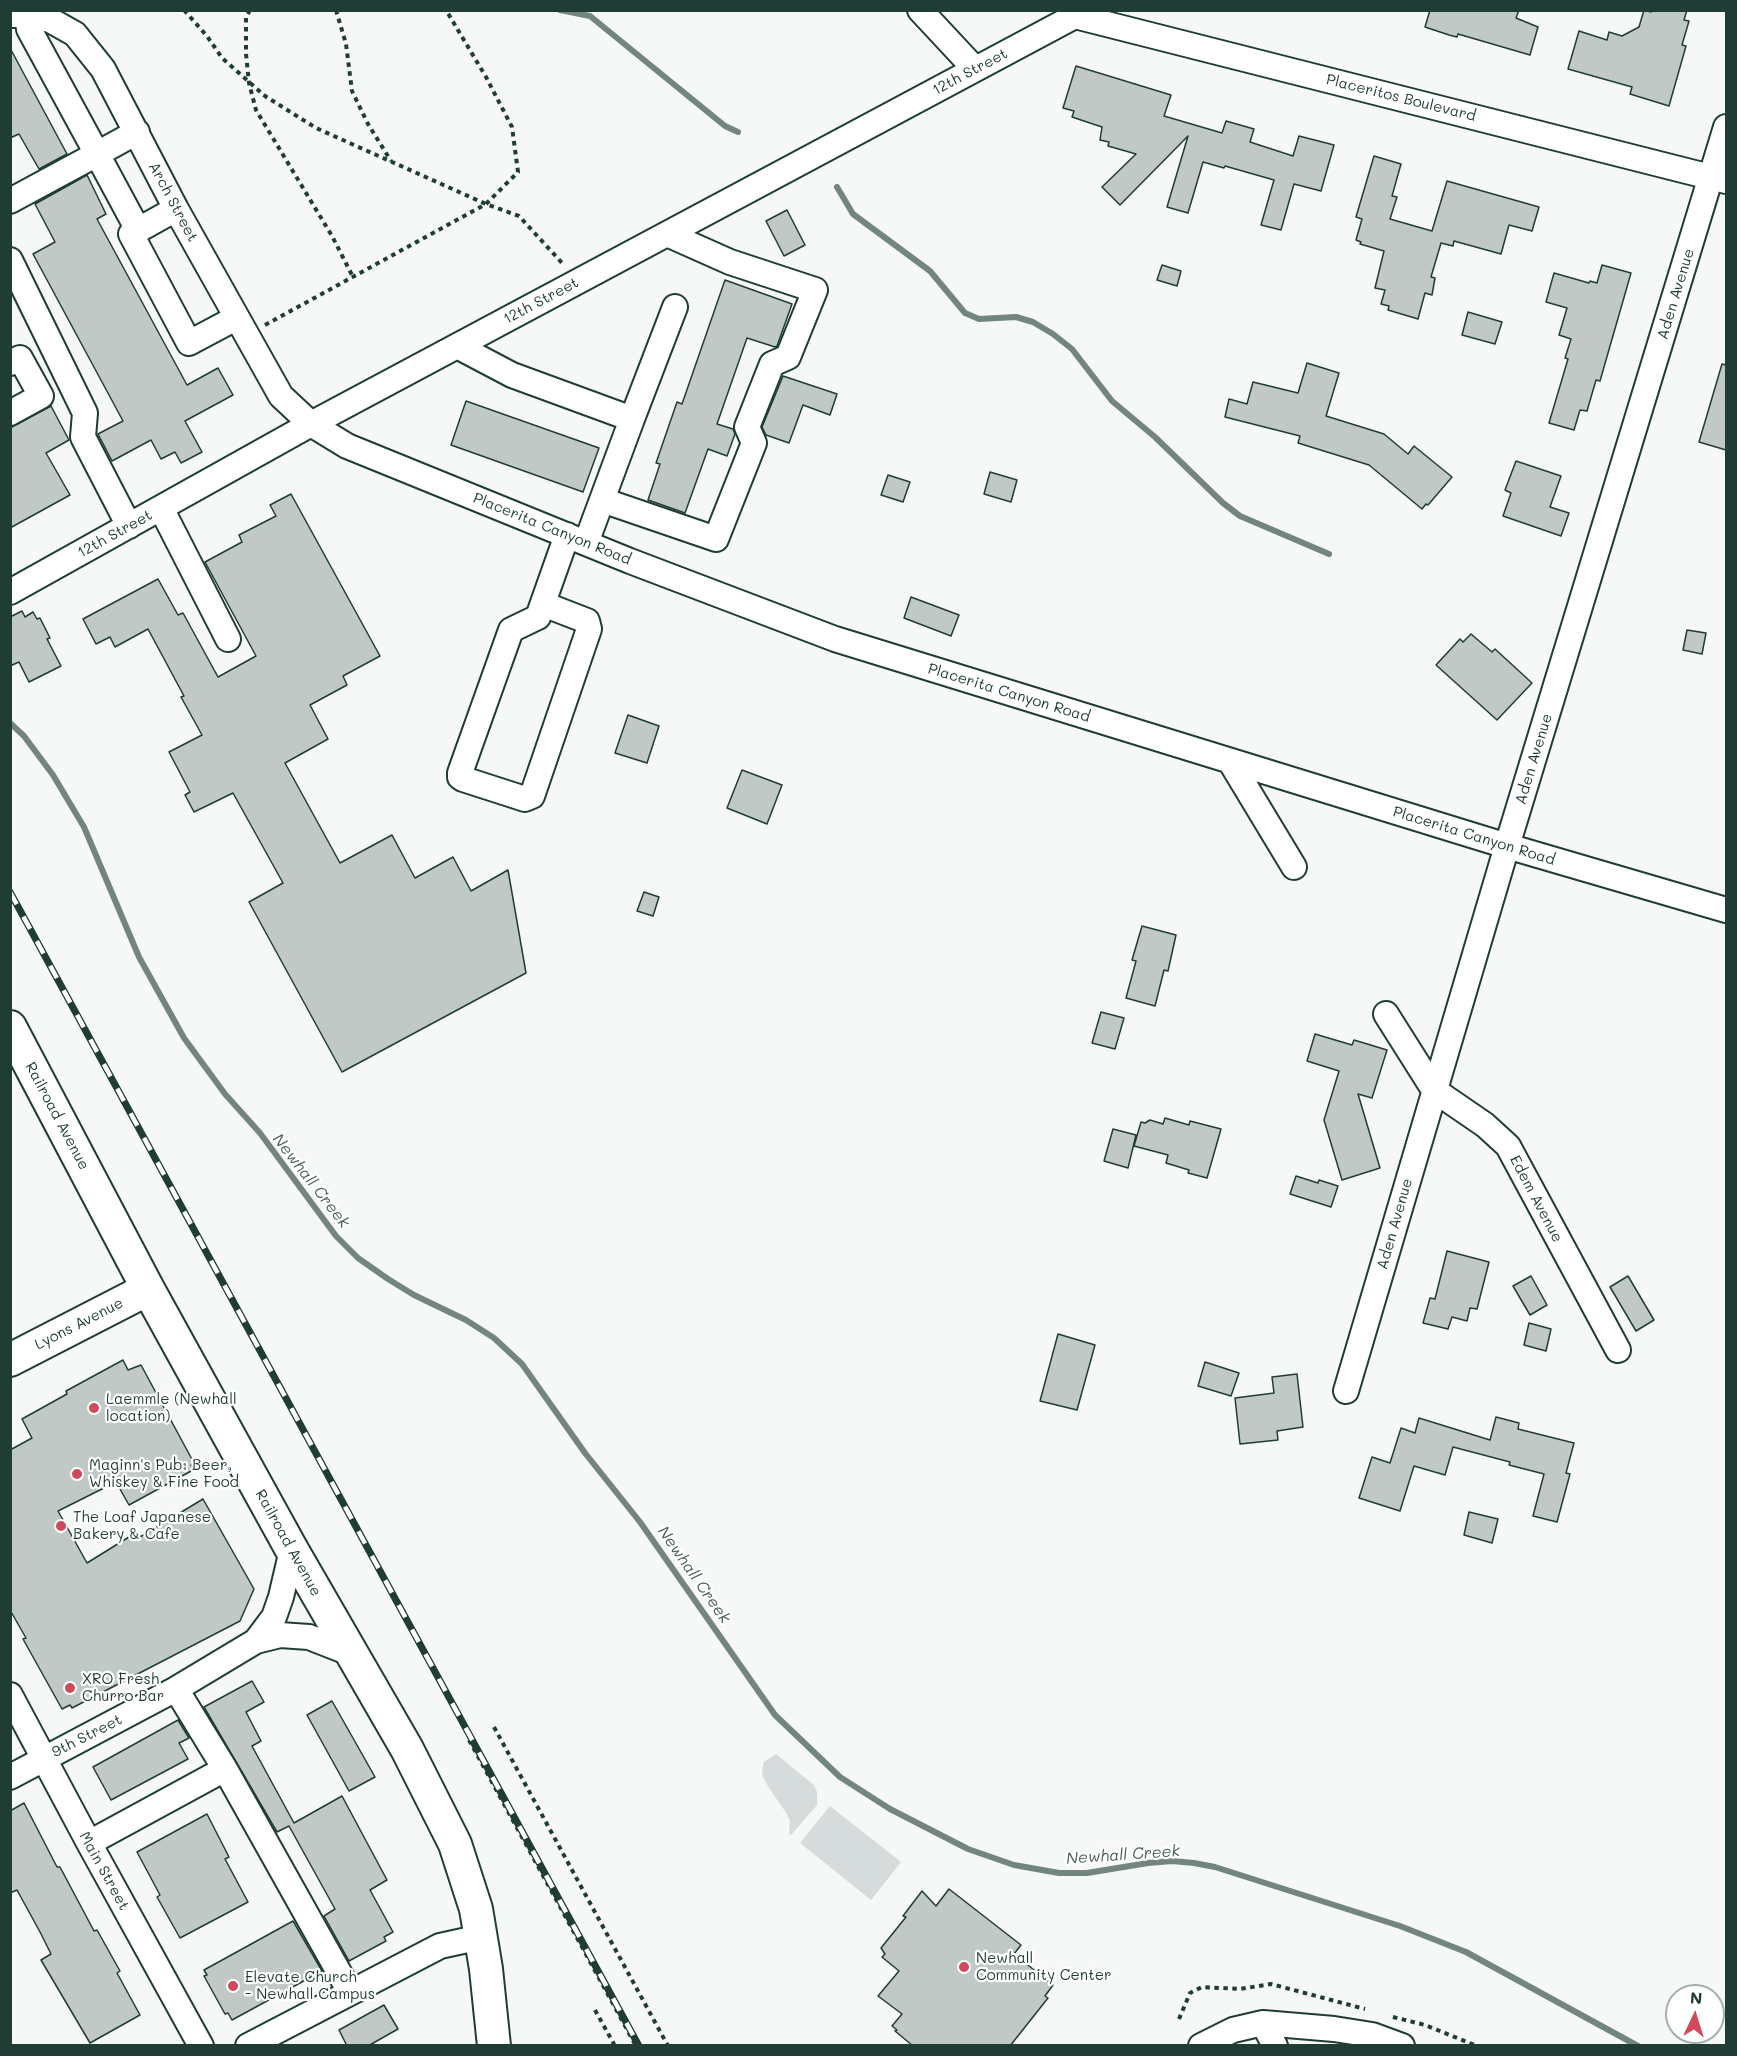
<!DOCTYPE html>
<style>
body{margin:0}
#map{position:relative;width:1737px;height:2056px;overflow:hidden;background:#f6f7f7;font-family:Mali,sans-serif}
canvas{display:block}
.frame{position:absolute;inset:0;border:12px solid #1f3d34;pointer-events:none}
.north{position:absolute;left:1665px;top:1984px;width:60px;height:60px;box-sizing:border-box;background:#fff;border:2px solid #a5b1ae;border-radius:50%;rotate:4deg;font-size:16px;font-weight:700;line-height:24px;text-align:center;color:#1f3d34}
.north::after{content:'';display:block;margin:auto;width:21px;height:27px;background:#d1495b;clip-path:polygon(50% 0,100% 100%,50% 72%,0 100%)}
</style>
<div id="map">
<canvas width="1737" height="2056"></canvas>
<div class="frame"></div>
<div class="north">N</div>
</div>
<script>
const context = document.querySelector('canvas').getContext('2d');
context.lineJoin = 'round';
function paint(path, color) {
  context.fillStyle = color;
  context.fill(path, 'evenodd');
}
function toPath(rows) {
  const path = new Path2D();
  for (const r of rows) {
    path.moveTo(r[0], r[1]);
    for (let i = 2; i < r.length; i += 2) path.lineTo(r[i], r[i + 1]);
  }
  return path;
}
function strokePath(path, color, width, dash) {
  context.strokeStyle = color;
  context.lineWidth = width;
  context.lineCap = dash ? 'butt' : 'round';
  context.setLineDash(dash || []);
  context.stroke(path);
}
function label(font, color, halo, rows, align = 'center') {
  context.font = font + ' Mali,sans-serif';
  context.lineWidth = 4.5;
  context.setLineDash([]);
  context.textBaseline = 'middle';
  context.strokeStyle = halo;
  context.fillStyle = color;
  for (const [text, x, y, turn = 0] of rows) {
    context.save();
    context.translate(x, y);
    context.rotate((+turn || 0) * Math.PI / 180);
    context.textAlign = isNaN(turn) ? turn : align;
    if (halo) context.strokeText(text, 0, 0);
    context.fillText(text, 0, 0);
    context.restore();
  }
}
paint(toPath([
 [776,1754,814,1785,817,1792,817,1805,792,1834,789,1835,790,1821,787,1814,769,1788,763,1777,762,1770,764,1762],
 [830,1806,901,1862,871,1900,800,1843]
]), '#d6dcdb');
strokePath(toPath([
 [560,10,590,16,725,126,738,132],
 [837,187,853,214,930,271,965,313,979,319,1016,317,1033,322,1053,334,1072,349,1112,401,1155,437,1223,503,1240,516,1329,554],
 [10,723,24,736,53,775,84,827,139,957,184,1038,225,1094,260,1133,336,1236,358,1258,388,1279,414,1295,466,1320,494,1338,522,1364,585,1453,640,1522,775,1715,840,1777,890,1809,968,1849,1014,1865,1059,1873,1087,1873,1148,1863,1172,1861,1194,1863,1215,1867,1400,1926,1466,1952,1638,2046]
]), '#72857f', 6);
const building = toPath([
 [1430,10,1519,10,1516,18,1538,27,1530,55,1458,34,1457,37,1449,35,1425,27,1430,10],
 [1644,10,1651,12,1652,10,1687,10,1684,20,1689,21,1682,45,1686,46,1669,106,1630,94,1632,87,1568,69,1579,31,1607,40,1609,32,1622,36,1639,27,1644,10],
 [10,48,67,154,39,169,19,134,10,138,10,48],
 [1076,66,1171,95,1164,116,1222,133,1226,121,1254,129,1250,142,1293,156,1299,136,1334,145,1321,191,1294,184,1281,230,1261,225,1274,180,1225,166,1224,168,1203,162,1188,213,1167,207,1188,136,1120,205,1102,187,1136,154,1108,146,1109,142,1100,140,1102,127,1072,117,1074,111,1063,108,1076,66],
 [1374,156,1401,164,1392,196,1397,197,1390,219,1432,231,1447,181,1539,207,1532,231,1509,225,1501,254,1454,241,1453,246,1441,243,1431,277,1435,278,1432,295,1425,293,1418,319,1388,310,1389,306,1381,304,1385,290,1375,288,1384,251,1360,244,1361,242,1356,240,1362,219,1356,217,1374,156],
 [87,175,106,214,97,219,187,385,218,368,233,395,185,421,202,452,181,463,175,452,161,459,151,440,112,461,98,434,123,421,33,254,55,242,35,204,87,175],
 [787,210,805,245,784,256,766,221,787,210],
 [1162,265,1181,271,1177,286,1157,280,1162,265],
 [1602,265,1631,273,1600,381,1596,380,1587,411,1580,410,1574,430,1549,423,1568,359,1565,358,1571,339,1559,335,1567,308,1546,302,1554,273,1589,283,1590,281,1597,283,1602,265],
 [725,280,792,304,777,346,775,347,747,338,717,424,733,429,735,434,727,456,708,449,685,513,648,500,660,464,656,463,677,402,682,404,725,280],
 [1468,312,1502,322,1495,344,1462,335,1468,312],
 [1307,363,1339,373,1326,416,1384,434,1408,454,1414,446,1452,477,1428,505,1426,504,1422,509,1369,465,1298,443,1300,436,1225,417,1229,399,1247,404,1253,382,1298,393,1307,363],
 [1722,364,1726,365,1726,450,1699,442,1722,364],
 [783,376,837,394,830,415,803,405,789,443,766,435,762,427,783,376],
 [466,401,599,448,583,492,451,445,466,401],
 [51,406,69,440,46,453,70,495,10,528,10,428,51,406],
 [1516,461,1561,476,1550,507,1569,513,1561,536,1503,516,1511,493,1505,490,1516,461],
 [990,472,1017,480,1011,502,984,494,990,472],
 [888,475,910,482,903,502,881,495,888,475],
 [291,494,380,656,343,676,347,685,310,705,328,739,285,763,340,863,392,835,415,878,453,857,471,891,508,870,526,973,342,1072,249,902,283,883,233,793,194,812,185,795,190,792,169,752,202,735,181,697,184,696,148,629,115,647,110,637,96,644,83,619,158,579,178,615,183,613,218,677,256,656,205,562,242,542,239,535,276,516,270,505,291,494],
 [911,597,959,615,951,636,904,618,911,597],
 [22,611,25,617,33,612,37,619,40,618,50,638,47,639,61,666,29,682,19,662,10,666,10,617,22,611],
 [1687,630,1706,633,1702,654,1683,650,1687,630],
 [1471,634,1492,652,1495,649,1532,683,1497,720,1436,665,1460,639,1463,642,1471,634],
 [628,715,659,726,647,763,615,753,628,715],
 [742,770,782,785,767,824,727,808,742,770],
 [644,892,659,897,653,916,637,911,644,892],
 [1142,926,1176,935,1168,971,1164,970,1155,1006,1126,998,1136,961,1132,960,1142,926],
 [1101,1012,1124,1018,1115,1049,1092,1043,1101,1012],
 [1315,1034,1352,1045,1354,1040,1387,1050,1372,1098,1358,1094,1380,1168,1342,1180,1324,1120,1339,1071,1307,1061,1315,1034],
 [1165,1118,1189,1125,1190,1121,1221,1129,1207,1178,1188,1173,1189,1170,1166,1163,1168,1155,1134,1146,1141,1122,1145,1123,1150,1120,1163,1124,1165,1118],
 [1113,1129,1136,1135,1128,1168,1104,1161,1113,1129],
 [1296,1176,1318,1183,1319,1180,1338,1186,1331,1207,1290,1194,1296,1176],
 [1447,1251,1489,1262,1477,1309,1470,1308,1467,1321,1452,1317,1448,1329,1423,1323,1430,1298,1435,1299,1447,1251],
 [1531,1276,1547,1305,1530,1315,1513,1286,1531,1276],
 [1628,1276,1654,1320,1636,1331,1610,1287,1628,1276],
 [1529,1323,1551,1329,1546,1351,1524,1345,1529,1323],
 [1058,1334,1095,1345,1077,1410,1040,1401,1058,1334],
 [123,1360,128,1370,141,1365,194,1463,191,1465,193,1470,129,1505,116,1482,58,1511,87,1563,137,1532,140,1537,203,1499,254,1589,240,1621,72,1708,70,1705,62,1709,23,1639,26,1638,10,1610,10,1450,32,1438,22,1419,67,1394,66,1391,123,1360],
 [1205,1362,1239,1373,1231,1396,1198,1386,1205,1362],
 [1297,1374,1303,1427,1277,1431,1278,1440,1240,1444,1235,1398,1274,1393,1272,1377,1297,1374],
 [1496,1417,1519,1423,1518,1429,1574,1443,1566,1473,1570,1474,1557,1522,1533,1516,1544,1474,1509,1465,1510,1462,1453,1447,1445,1475,1414,1466,1400,1511,1359,1498,1372,1457,1390,1463,1401,1428,1415,1433,1419,1418,1490,1440,1496,1417],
 [1469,1512,1498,1519,1492,1543,1464,1535,1469,1512],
 [252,1681,264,1702,246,1712,261,1741,252,1746,294,1823,342,1796,387,1880,370,1890,393,1932,384,1937,386,1941,349,1961,324,1916,335,1909,289,1826,277,1832,204,1707,252,1681],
 [332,1701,375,1777,349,1791,307,1715,332,1701],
 [178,1720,189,1738,179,1743,188,1759,111,1800,93,1767,178,1720],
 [24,1803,57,1867,60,1867,94,1931,97,1930,120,1971,117,1973,140,2015,90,2043,41,1960,51,1954,40,1932,17,1890,10,1893,10,1811,24,1803],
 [207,1814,229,1857,225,1859,248,1902,180,1938,157,1897,160,1895,137,1852,207,1814],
 [949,1889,1021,1945,1014,1954,1053,1985,1045,1996,1048,1998,1010,2046,913,2046,895,2031,897,2030,892,2026,902,2014,878,1996,899,1971,882,1957,885,1954,881,1948,906,1917,903,1916,922,1891,936,1906,949,1889],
 [293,1921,322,1971,232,2020,228,2013,225,2014,204,1976,207,1975,204,1970,293,1921],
 [384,2005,398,2029,368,2046,347,2046,339,2030,384,2005]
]);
paint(building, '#c0c9c6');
strokePath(building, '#1f3d34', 1.5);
const minor = toPath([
 [920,10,975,69],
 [10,15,27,15,50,20,75,34,103,69,176,209,281,396,311,424,347,446,630,561,835,639,1507,846,1726,910],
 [27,15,29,29,97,154,137,132],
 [1075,16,1726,181],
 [10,201,97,154,138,230],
 [176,209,131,234,189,343,236,318],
 [10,260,85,413,83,437,129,526],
 [457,346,512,375,632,419,675,307],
 [10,363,20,358,41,396,10,413],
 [602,500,716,539,754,443,747,427,772,364,788,357,815,290,730,262,667,234],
 [161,508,228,639],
 [586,543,632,419],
 [10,592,311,424,1075,16],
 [543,604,587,621,589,629,532,796,525,799,463,779,460,777,460,773,511,630,538,617,567,535],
 [1230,761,1294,867],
 [1386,1014,1434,1090,1485,1125,1508,1146,1618,1350],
 [1346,1391,1507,846,1726,127],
 [256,1641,274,1617,281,1597,292,1550],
 [176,1689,225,1769,350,1992],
 [10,1695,89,1843,201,2046],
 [10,1777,176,1689,256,1641,280,1635,309,1637,350,1653],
 [89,1843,225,1769],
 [1263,2023,1275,2046],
 [248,2046,440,1946,481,1937],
 [1201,2046,1233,2030,1263,2023,1334,2029,1372,2035,1402,2046]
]);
const major = toPath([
 [10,1027,148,1289,292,1550,407,1749,455,1844,476,1909,486,1969,494,2046],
 [10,1360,148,1289]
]);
strokePath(minor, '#1f3d34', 28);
strokePath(major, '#1f3d34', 36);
strokePath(toPath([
 [184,10,207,36,222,58,265,96,316,128,486,204,519,216,563,264],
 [250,10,246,17,246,54,249,83,256,110,332,236,353,277],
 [336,10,346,44,352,91,368,124,391,161],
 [265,325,486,204,518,172,512,127,486,77,446,10],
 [494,1727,668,2046],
 [469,1740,636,2046],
 [595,2010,615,2046],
 [1393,2017,1425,2025,1477,2046],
 [1179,2019,1190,1993,1202,1987,1240,1989,1271,1984,1365,2009]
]), '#1f3d34', 4, [4.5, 4.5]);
strokePath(minor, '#fff', 24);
strokePath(major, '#fff', 32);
const rail = toPath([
 [10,892,639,2046]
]);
strokePath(rail, '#1f3d34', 7);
strokePath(rail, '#fff', 4.5, [14]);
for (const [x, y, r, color] of [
 [94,1408,6,"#d1495b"],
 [77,1474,6,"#d1495b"],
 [61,1526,6,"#d1495b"],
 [70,1688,6,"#d1495b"],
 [964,1967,6,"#d1495b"],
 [233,1986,6,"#d1495b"]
]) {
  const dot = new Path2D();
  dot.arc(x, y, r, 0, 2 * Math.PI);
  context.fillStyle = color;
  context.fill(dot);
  strokePath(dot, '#fff', 2);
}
label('15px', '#1f3d34', '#fff', [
 ["12th Street",970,72,-28],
 ["Placeritos Boulevard",1401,98,14],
 ["Arch Street",173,202,62],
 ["Aden Avenue",1676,294,-73],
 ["12th Street",541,301,-28],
 ["Placerita Canyon Road",552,529,22],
 ["12th Street",115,534,-29],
 ["Placerita Canyon Road",1009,693,17],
 ["Aden Avenue",1534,759,-73],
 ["Placerita Canyon Road",1474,836,17],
 ["Railroad Avenue",57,1116,62],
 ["Edem Avenue",1536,1199,62],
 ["Aden Avenue",1395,1224,-74],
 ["Lyons Avenue",79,1324,-27],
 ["Railroad Avenue",288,1543,61],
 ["9th Street",87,1736,-27],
 ["Main Street",104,1871,61]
]);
label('15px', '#1f3d34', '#fff', [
 ["Laemmle (Newhall",106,1399],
 ["location)",106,1416],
 ["Maginn's Pub: Beer,",89,1465],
 ["Whiskey & Fine Food",89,1482],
 ["The Loaf Japanese",73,1517],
 ["Bakery & Cafe",73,1534],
 ["XRO Fresh",82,1679],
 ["Churro Bar",82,1696],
 ["Newhall",976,1958],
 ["Community Center",976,1975],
 ["Elevate Church",245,1977],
 ["- Newhall Campus",245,1994]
], 'left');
label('italic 16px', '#49615a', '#fff', [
 ["Newhall Creek",311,1181,52],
 ["Newhall Creek",694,1575,55],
 ["Newhall Creek",1123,1855,-4]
]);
</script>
